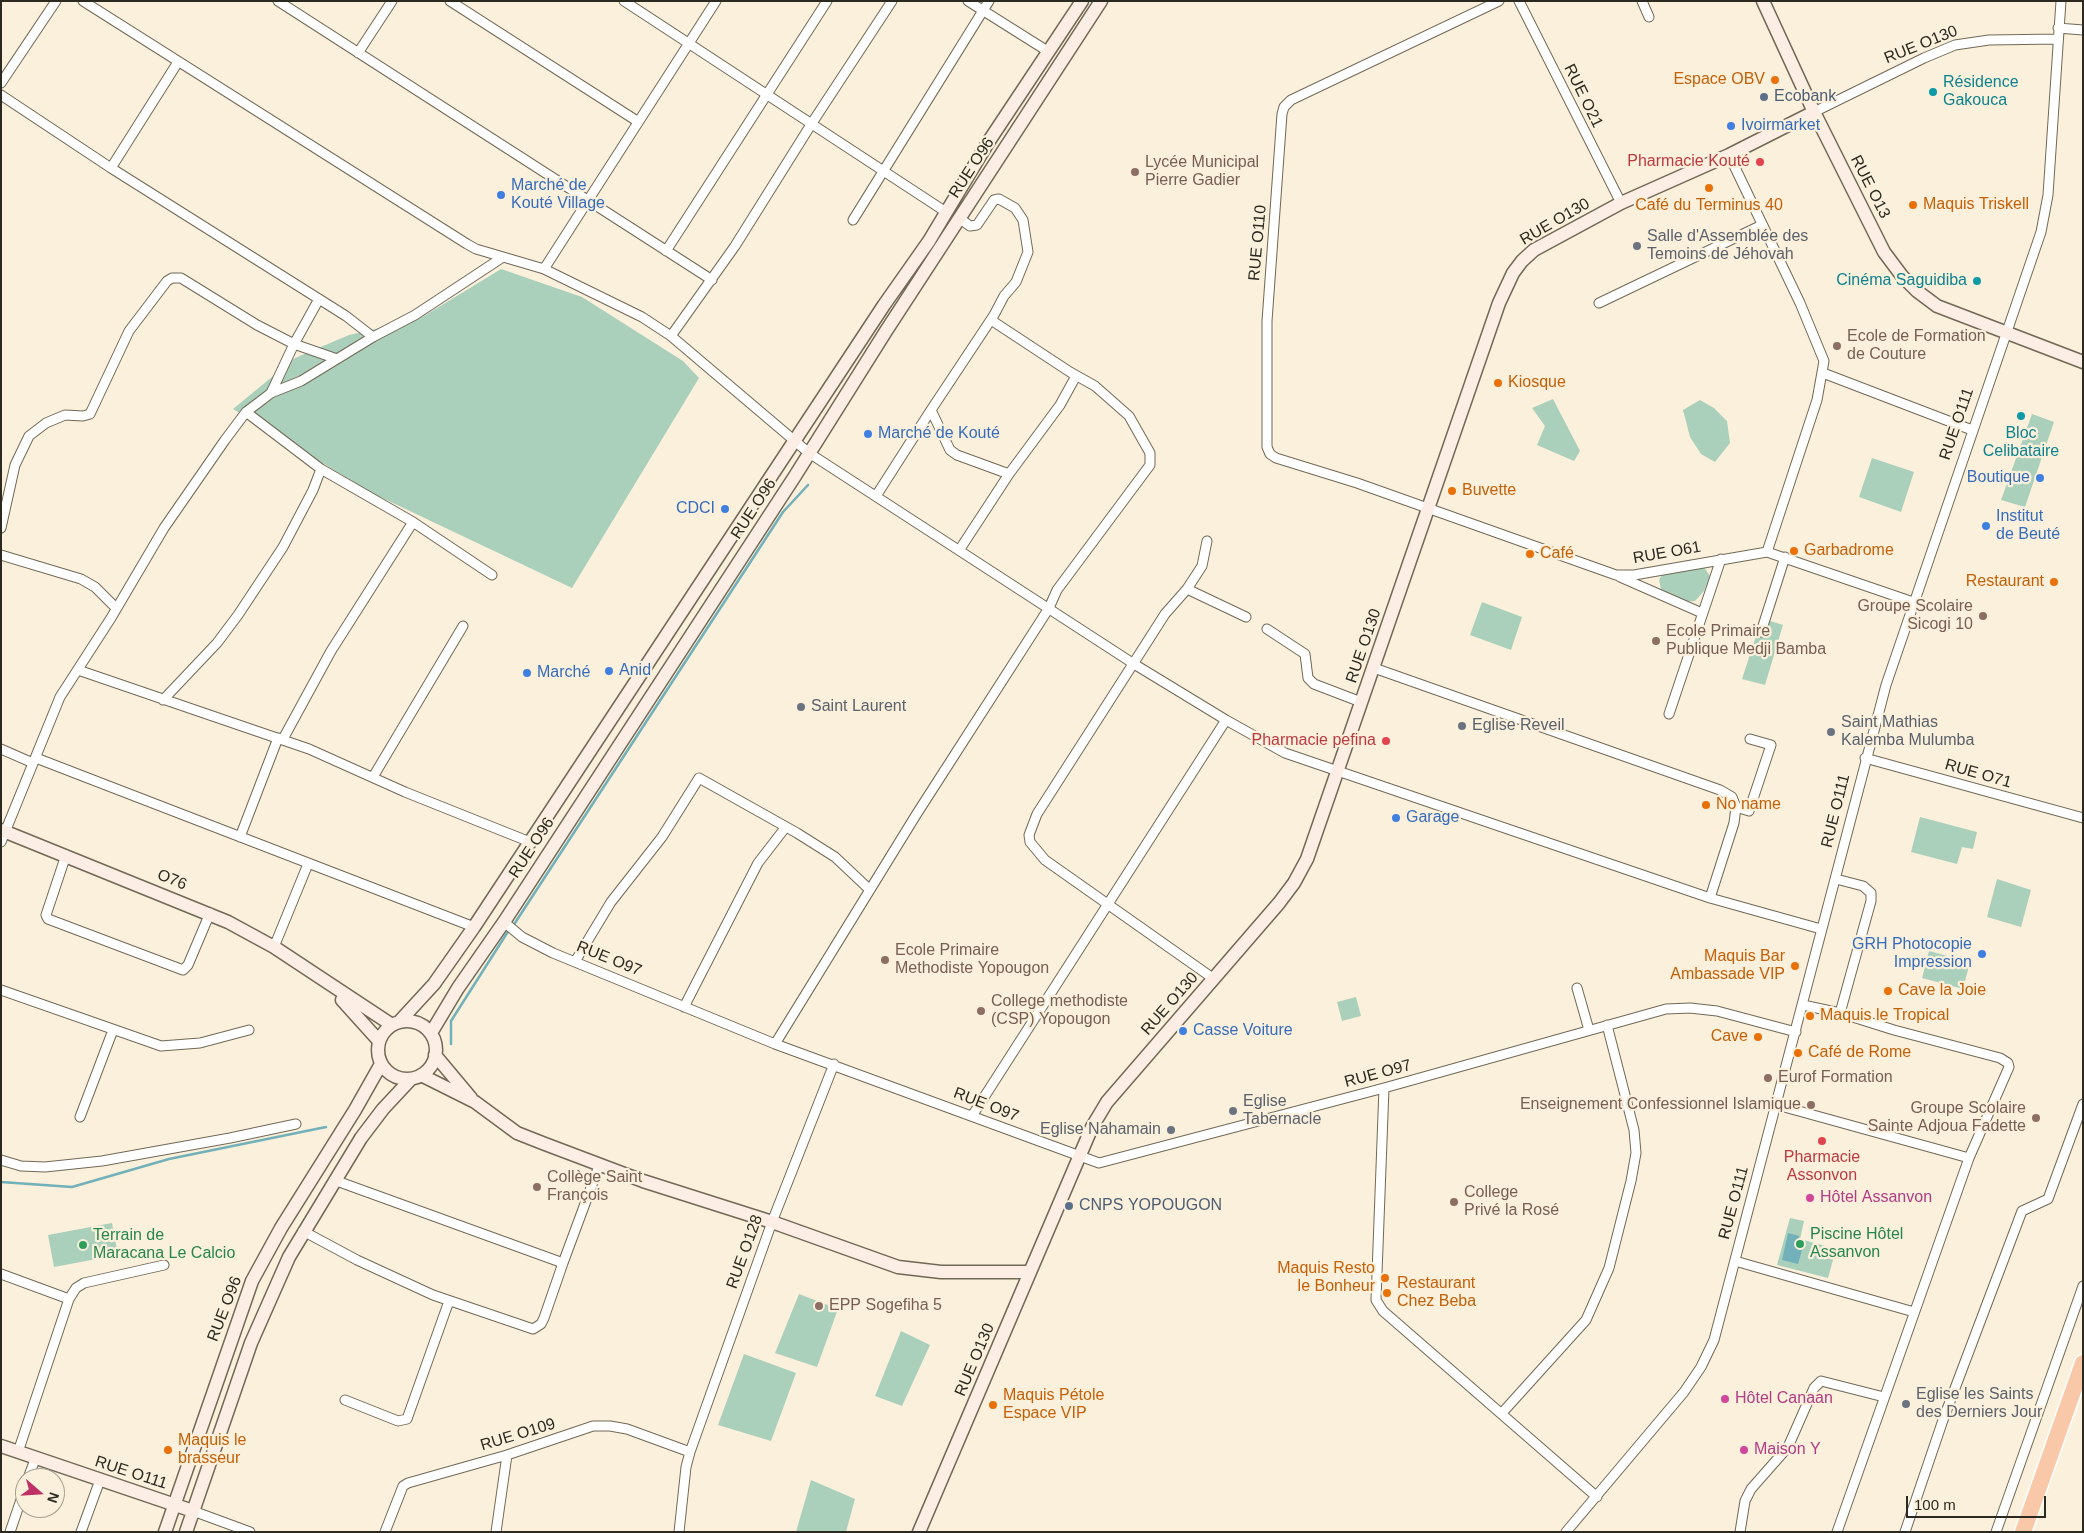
<!DOCTYPE html>
<meta charset="utf-8">
<style>
body{margin:0}
#map{position:relative;width:2084px;height:1533px;overflow:hidden;background:#faf0db;font-family:Arial,sans-serif}
canvas{display:block}
.frame{position:absolute;inset:0;border:2px solid #2c2921;pointer-events:none}
.north{position:absolute;left:15px;top:1468px;width:50px;height:50px;box-sizing:border-box;background:#faf0db;border:1px solid #a8a091;border-radius:50%;rotate:109deg;font-size:14px;font-weight:700;line-height:20px;text-align:center;color:#2c2921}
.north::after{content:'';display:block;margin:auto;width:18px;height:22px;background:#bd3166;clip-path:polygon(50% 0,100% 100%,50% 72%,0 100%)}
.scale{position:absolute;left:1906px;top:1496px;width:140px;height:22px;box-sizing:border-box;border:2px solid #2c2921;border-top:0;padding-left:6px;font-size:15px;line-height:18px;white-space:nowrap;color:#2c2921;-webkit-text-stroke:4px #faf0db;paint-order:stroke}
</style>
<div id="map">
<canvas width="2084" height="1533"></canvas>
<div class="frame"></div>
<div class="north">N</div>
<div class="scale">100 m</div>
</div>
<script>
const context = document.querySelector('canvas').getContext('2d');
context.lineJoin = 'round';
function paint(path, color) {
  context.fillStyle = color;
  context.fill(path, 'evenodd');
}
function toPath(rows) {
  const path = new Path2D();
  for (const r of rows) {
    if (r.length === 3) {
      path.moveTo(r[0] + r[2], r[1]);
      path.arc(r[0], r[1], r[2], 0, 2 * Math.PI);
      continue;
    }
    path.moveTo(r[0], r[1]);
    for (let i = 2; i < r.length; i += 2) path.lineTo(r[i], r[i + 1]);
  }
  return path;
}
function strokePath(path, color, width, dash) {
  context.strokeStyle = color;
  context.lineWidth = width;
  context.lineCap = dash ? 'butt' : 'round';
  context.setLineDash(dash || []);
  context.stroke(path);
}
function label(font, color, halo, rows, align = 'center') {
  context.font = font + ' Arial,sans-serif';
  context.lineWidth = 4.5;
  context.setLineDash([]);
  context.textBaseline = 'middle';
  context.strokeStyle = halo;
  context.fillStyle = color;
  for (const [text, x, y, turn = 0] of rows) {
    context.save();
    context.translate(x, y);
    context.rotate((+turn || 0) * Math.PI / 180);
    context.textAlign = isNaN(turn) ? turn : align;
    if (halo) context.strokeText(text, 0, 0);
    context.fillText(text, 0, 0);
    context.restore();
  }
}
paint(toPath([
 [501,269,582,297,683,361,699,378,572,588,374,494,233,409,295,358,349,335,419,319],
 [1553,399,1580,451,1574,461,1537,445,1545,426,1532,408],
 [1700,400,1714,408,1727,421,1730,443,1715,462,1701,454,1690,437,1683,410],
 [2032,414,2054,422,2025,507,2001,500],
 [1872,458,1914,472,1901,512,1859,497],
 [1695,565,1704,567,1710,576,1704,591,1695,601,1682,602,1662,593,1659,580,1663,573],
 [1482,602,1522,617,1511,650,1470,635],
 [1767,620,1783,625,1765,685,1742,679,1757,633,1763,635],
 [1920,817,1977,832,1973,849,1962,847,1957,864,1911,852],
 [1997,879,2031,890,2021,927,1987,917],
 [1929,951,1970,962,1963,989,1922,978],
 [1356,997,1361,1016,1342,1021,1337,1002],
 [1790,1218,1804,1221,1800,1239,1836,1249,1828,1278,1777,1265],
 [112,1223,118,1255,54,1267,48,1235],
 [799,1294,838,1309,817,1367,775,1353],
 [901,1331,930,1345,902,1406,875,1396],
 [744,1354,796,1373,771,1441,718,1425],
 [811,1480,855,1499,846,1532,796,1532]
]), '#aad0bc');
paint(toPath([
 [1788,1233,1799,1236,1796,1248,1802,1250,1798,1264,1782,1260]
]), '#72b0ba');
strokePath(toPath([
 [513,926,783,512,808,485],
 [451,1044,451,1021,509,930],
 [1,1182,72,1187,169,1159,326,1127]
]), '#72b0ba', 2.5);
const street = toPath([
 [83,1,467,244,476,249,544,269,642,317,671,336,809,453,1134,664,1226,720,1285,753,1710,898,1821,929],
 [278,1,712,280],
 [450,1,637,121],
 [624,1,946,212],
 [968,1,1049,52],
 [1499,1,1291,100,1284,107,1282,114,1267,321,1267,447,1270,454,1276,458,1357,483,1616,575,1634,575,1767,552,1913,602],
 [1519,1,1621,203],
 [1642,1,1649,17],
 [2058,28,2083,30],
 [358,53,392,1],
 [1,83,56,1],
 [1,95,111,168,346,316,373,337,415,315,503,257],
 [1814,112,1924,58,1955,45,1989,40,2058,39],
 [1729,155,1800,303,1824,361,1817,400,1767,552],
 [111,168,178,62],
 [959,218,970,226,977,225,994,200,999,199,1015,208,1023,220,1028,252,1016,282,1004,296,994,315,931,410,950,450,957,455,1009,474],
 [853,220,989,1],
 [666,251,827,1],
 [544,269,716,1],
 [1599,303,1762,225],
 [671,336,735,246,812,123,892,1],
 [1823,373,1972,430],
 [271,393,294,344,319,299],
 [246,412,321,469,413,522,492,575],
 [876,496,931,410],
 [1,528,15,465,29,436,46,423,65,415,83,416,90,414,129,331,167,281,172,278,181,278,257,325,294,344,337,359],
 [1207,541,1202,566,1187,589,1165,614,1037,814,1029,835,1030,842,1045,860,1214,979],
 [960,549,1009,474,1060,405,1076,376],
 [1,555,81,579,95,587,116,608],
 [1620,577,1702,613],
 [1187,589,1246,617],
 [1267,629,1305,654,1308,678,1314,684,1361,702],
 [1761,632,1785,557],
 [1374,668,1720,790,1732,797,1736,807,1734,823,1710,898],
 [78,670,309,749,405,792,530,842],
 [163,700,217,643,238,615,283,547,313,490,321,469],
 [1669,714,1721,559],
 [283,739,331,651,413,522],
 [1,749,33,763],
 [36,758,474,927],
 [1865,758,2083,818],
 [373,777,463,626],
 [1736,807,1749,811,1771,745,1750,739],
 [240,837,278,738],
 [1,842,60,697,111,618,164,528,225,440,246,412,258,403,271,393,301,381,373,337],
 [66,855,46,915,48,919,183,970,188,965,210,913],
 [1836,879,1863,886,1871,893,1871,901,1840,1013],
 [504,922,522,937,553,953,775,1044,1099,1163,1384,1088,1666,1009,1690,1008,1717,1011,1796,1032],
 [274,947,308,864],
 [576,960,611,902,662,837,699,778,797,833,835,857,870,890],
 [1577,988,1589,1030],
 [1,990,161,1046,200,1043,249,1030],
 [1803,1005,1840,1013,1894,1030,2000,1058,2008,1063,2009,1067,1969,1158,1837,1532],
 [684,1007,758,863,785,828],
 [775,1044,916,815,1049,608,1057,590,1150,465,1150,453,1129,416,1095,386,1070,372,991,320],
 [1384,1088,1376,1300,1383,1311,1597,1497],
 [1777,1105,1969,1158],
 [972,1116,1226,720],
 [80,1117,113,1030],
 [1,1160,21,1166,45,1167,102,1161,230,1138,296,1124],
 [334,1180,563,1263,599,1166],
 [303,1231,357,1260,433,1295,533,1329,541,1324,544,1318,563,1263],
 [1735,1261,1914,1312],
 [1,1274,69,1299,18,1452],
 [69,1299,76,1288,84,1283,164,1265],
 [345,1400,398,1421,407,1419,449,1301],
 [1502,1413,1586,1320,1609,1268,1631,1181,1636,1153,1634,1130,1607,1025],
 [28,1478,36,1457],
 [193,1511,250,1532],
 [10,1532,25,1488],
 [81,1532,100,1480],
 [385,1532,403,1486,408,1483,507,1455,593,1426,610,1426,627,1429,690,1452],
 [496,1532,507,1455],
 [679,1532,686,1467,690,1452,772,1222,834,1064],
 [1566,1532,1684,1392,1701,1367,1714,1340,1886,685,2041,232,2048,195,2061,1],
 [1740,1532,1745,1501,1751,1489,1788,1447,1814,1388,1821,1381,1884,1397],
 [1905,1532,1943,1420,2022,1211,2048,1199,2083,1104],
 [1996,1532,2083,1286]
]);
const secondary = toPath([
 [1763,1,1814,112,1884,252,1902,276,1917,291,1937,306,2083,362],
 [1,830,228,922,274,947,392,1025],
 [342,1000,379,1041],
 [407,1050,29],
 [399,1022,434,984,474,927,884,305,929,241,989,141,1082,1],
 [431,1033,458,988,504,922,795,476,886,331,1101,1],
 [435,1055,471,1098],
 [421,1075,475,1102,517,1133,545,1144,643,1181,772,1222,898,1267,941,1272,1029,1272],
 [1,1446,193,1511],
 [165,1532,252,1281,281,1228,355,1110,381,1064],
 [186,1532,251,1343,289,1257,361,1138,383,1109,411,1079],
 [919,1532,1092,1127,1107,1102,1279,903,1294,883,1307,859,1499,303,1513,273,1522,261,1534,250,1621,203,1729,155,1814,112]
]);
const highway = toPath([
 [2023,1532,2083,1363]
]);
strokePath(street, '#716956', 11);
strokePath(secondary, '#716956', 15);
strokePath(highway, '#fff', 19);
strokePath(street, '#fff', 9);
strokePath(secondary, '#fdeee5', 12);
strokePath(highway, '#f9c8a8', 16);
for (const [x, y, r, color] of [
 [1775,80,5,"#e8710a"],
 [1933,92,5,"#0f9aa8"],
 [1764,97,5,"#5c6f8a"],
 [1731,126,5,"#3f7fe0"],
 [1760,162,5,"#e0444e"],
 [1135,172,5,"#8d6e63"],
 [1709,188,5,"#e8710a"],
 [501,195,5,"#3f7fe0"],
 [1913,205,5,"#e8710a"],
 [1637,246,5,"#6b7280"],
 [1977,281,5,"#0f9aa8"],
 [1837,346,5,"#8d6e63"],
 [1498,383,5,"#e8710a"],
 [2021,416,5,"#0f9aa8"],
 [868,434,5,"#3f7fe0"],
 [2040,478,5,"#3f7fe0"],
 [1452,491,5,"#e8710a"],
 [725,509,5,"#3f7fe0"],
 [1986,526,5,"#3f7fe0"],
 [1794,551,5,"#e8710a"],
 [1530,554,5,"#e8710a"],
 [2054,582,5,"#e8710a"],
 [1983,616,5,"#8d6e63"],
 [1656,641,5,"#8d6e63"],
 [609,671,5,"#3f7fe0"],
 [527,673,5,"#3f7fe0"],
 [801,707,5,"#6b7280"],
 [1462,726,5,"#6b7280"],
 [1831,732,5,"#6b7280"],
 [1386,741,5,"#e0444e"],
 [1706,805,5,"#e8710a"],
 [1396,818,5,"#3f7fe0"],
 [1982,954,5,"#3f7fe0"],
 [885,960,5,"#8d6e63"],
 [1795,966,5,"#e8710a"],
 [1888,991,5,"#e8710a"],
 [981,1011,5,"#8d6e63"],
 [1810,1016,5,"#e8710a"],
 [1183,1031,5,"#3f7fe0"],
 [1758,1037,5,"#e8710a"],
 [1798,1053,5,"#e8710a"],
 [1768,1078,5,"#8d6e63"],
 [1811,1105,5,"#8d6e63"],
 [1233,1111,5,"#6b7280"],
 [2036,1118,5,"#8d6e63"],
 [1171,1130,5,"#6b7280"],
 [1822,1141,5,"#e0444e"],
 [537,1187,5,"#8d6e63"],
 [1810,1198,5,"#d1479c"],
 [1454,1202,5,"#8d6e63"],
 [1069,1206,5,"#5c6f8a"],
 [1800,1244,5,"#2e9e5b"],
 [83,1245,5,"#2e9e5b"],
 [1385,1278,5,"#e8710a"],
 [1387,1293,5,"#e8710a"],
 [819,1306,5,"#8d6e63"],
 [1725,1399,5,"#d1479c"],
 [1906,1404,5,"#6b7280"],
 [993,1405,5,"#e8710a"],
 [168,1450,5,"#e8710a"],
 [1744,1450,5,"#d1479c"]
]) {
  const dot = new Path2D();
  dot.arc(x, y, r, 0, 2 * Math.PI);
  context.fillStyle = color;
  context.fill(dot);
  strokePath(dot, '#faf0db', 2);
}
label('16px', '#2c2921', '#faf0db', [
 ["RUE O130",1921,45,-22],
 ["RUE O21",1583,96,64],
 ["RUE O96",972,168,-57],
 ["RUE O13",1870,187,63],
 ["RUE O130",1555,222,-30],
 ["RUE O110",1258,243,-85],
 ["RUE O111",1957,424,-71],
 ["RUE O96",754,509,-57],
 ["RUE O61",1667,553,-10],
 ["RUE O130",1364,646,-71],
 ["RUE O71",1978,774,16],
 ["RUE O111",1836,811,-76],
 ["RUE O96",532,848,-57],
 ["O76",172,880,22],
 ["RUE O97",609,959,22],
 ["RUE O130",1170,1004,-49],
 ["RUE O97",1378,1074,-15],
 ["RUE O97",986,1105,21],
 ["RUE O111",1734,1203,-75],
 ["RUE O128",745,1252,-70],
 ["RUE O96",225,1309,-69],
 ["RUE O130",975,1360,-67],
 ["RUE O109",518,1435,-17],
 ["RUE O111",131,1473,18]
]);
label('16px', '#c56008', '#faf0db', [
 ["Espace OBV",1765,80,"right"],
 ["Maquis Triskell",1923,205],
 ["Café du Terminus 40",1709,206,"center"],
 ["Kiosque",1508,383],
 ["Buvette",1462,491],
 ["Garbadrome",1804,551],
 ["Café",1540,554],
 ["Restaurant",2044,582,"right"],
 ["No name",1716,805],
 ["Maquis Bar",1785,957,"right"],
 ["Ambassade VIP",1785,975,"right"],
 ["Cave la Joie",1898,991],
 ["Maquis le Tropical",1820,1016],
 ["Cave",1748,1037,"right"],
 ["Café de Rome",1808,1053],
 ["Maquis Resto",1375,1269,"right"],
 ["le Bonheur",1375,1287,"right"],
 ["Restaurant",1397,1284],
 ["Chez Beba",1397,1302],
 ["Maquis Pétole",1003,1396],
 ["Espace VIP",1003,1414],
 ["Maquis le",178,1441],
 ["brasseur",178,1459]
], 'left');
label('16px', '#0d838f', '#faf0db', [
 ["Résidence",1943,83],
 ["Gakouca",1943,101],
 ["Cinéma Saguidiba",1967,281,"right"],
 ["Bloc",2021,434,"center"],
 ["Celibataire",2021,452,"center"]
], 'left');
label('16px', '#4e5e75', '#faf0db', [
 ["Ecobank",1774,97],
 ["CNPS YOPOUGON",1079,1206]
], 'left');
label('16px', '#366cbe', '#faf0db', [
 ["Ivoirmarket",1741,126],
 ["Marché de",511,186],
 ["Kouté Village",511,204],
 ["Marché de Kouté",878,434],
 ["Boutique",2030,478,"right"],
 ["CDCI",715,509,"right"],
 ["Institut",1996,517],
 ["de Beuté",1996,535],
 ["Anid",619,671],
 ["Marché",537,673],
 ["Garage",1406,818],
 ["GRH Photocopie",1972,945,"right"],
 ["Impression",1972,963,"right"],
 ["Casse Voiture",1193,1031]
], 'left');
label('16px', '#be3a42', '#faf0db', [
 ["Pharmacie Kouté",1750,162],
 ["Pharmacie pefina",1376,741],
 ["Pharmacie",1822,1158,"center"],
 ["Assonvon",1822,1176,"center"]
], 'right');
label('16px', '#785e54', '#faf0db', [
 ["Lycée Municipal",1145,163],
 ["Pierre Gadier",1145,181],
 ["Ecole de Formation",1847,337],
 ["de Couture",1847,355],
 ["Groupe Scolaire",1973,607,"right"],
 ["Sicogi 10",1973,625,"right"],
 ["Ecole Primaire",1666,632],
 ["Publique Medji Bamba",1666,650],
 ["Ecole Primaire",895,951],
 ["Methodiste Yopougon",895,969],
 ["College methodiste",991,1002],
 ["(CSP) Yopougon",991,1020],
 ["Eurof Formation",1778,1078],
 ["Enseignement Confessionnel Islamique",1801,1105,"right"],
 ["Groupe Scolaire",2026,1109,"right"],
 ["Sainte Adjoua Fadette",2026,1127,"right"],
 ["Collège Saint",547,1178],
 ["François",547,1196],
 ["College",1464,1193],
 ["Privé la Rosé",1464,1211],
 ["EPP Sogefiha 5",829,1306]
], 'left');
label('16px', '#5b616d', '#faf0db', [
 ["Salle d'Assemblée des",1647,237],
 ["Temoins de Jéhovah",1647,255],
 ["Saint Laurent",811,707],
 ["Saint Mathias",1841,723],
 ["Kalemba Mulumba",1841,741],
 ["Eglise Reveil",1472,726],
 ["Eglise",1243,1102],
 ["Tabernacle",1243,1120],
 ["Eglise Nahamain",1161,1130,"right"],
 ["Eglise les Saints",1916,1395],
 ["des Derniers Jour",1916,1413]
], 'left');
label('16px', '#b23c85', '#faf0db', [
 ["Hôtel Assanvon",1820,1198],
 ["Hôtel Canaan",1735,1399],
 ["Maison Y",1754,1450]
], 'left');
label('16px', '#27864d', '#faf0db', [
 ["Piscine Hôtel",1810,1235],
 ["Assanvon",1810,1253],
 ["Terrain de",93,1236],
 ["Maracana Le Calcio",93,1254]
], 'left');
</script>
